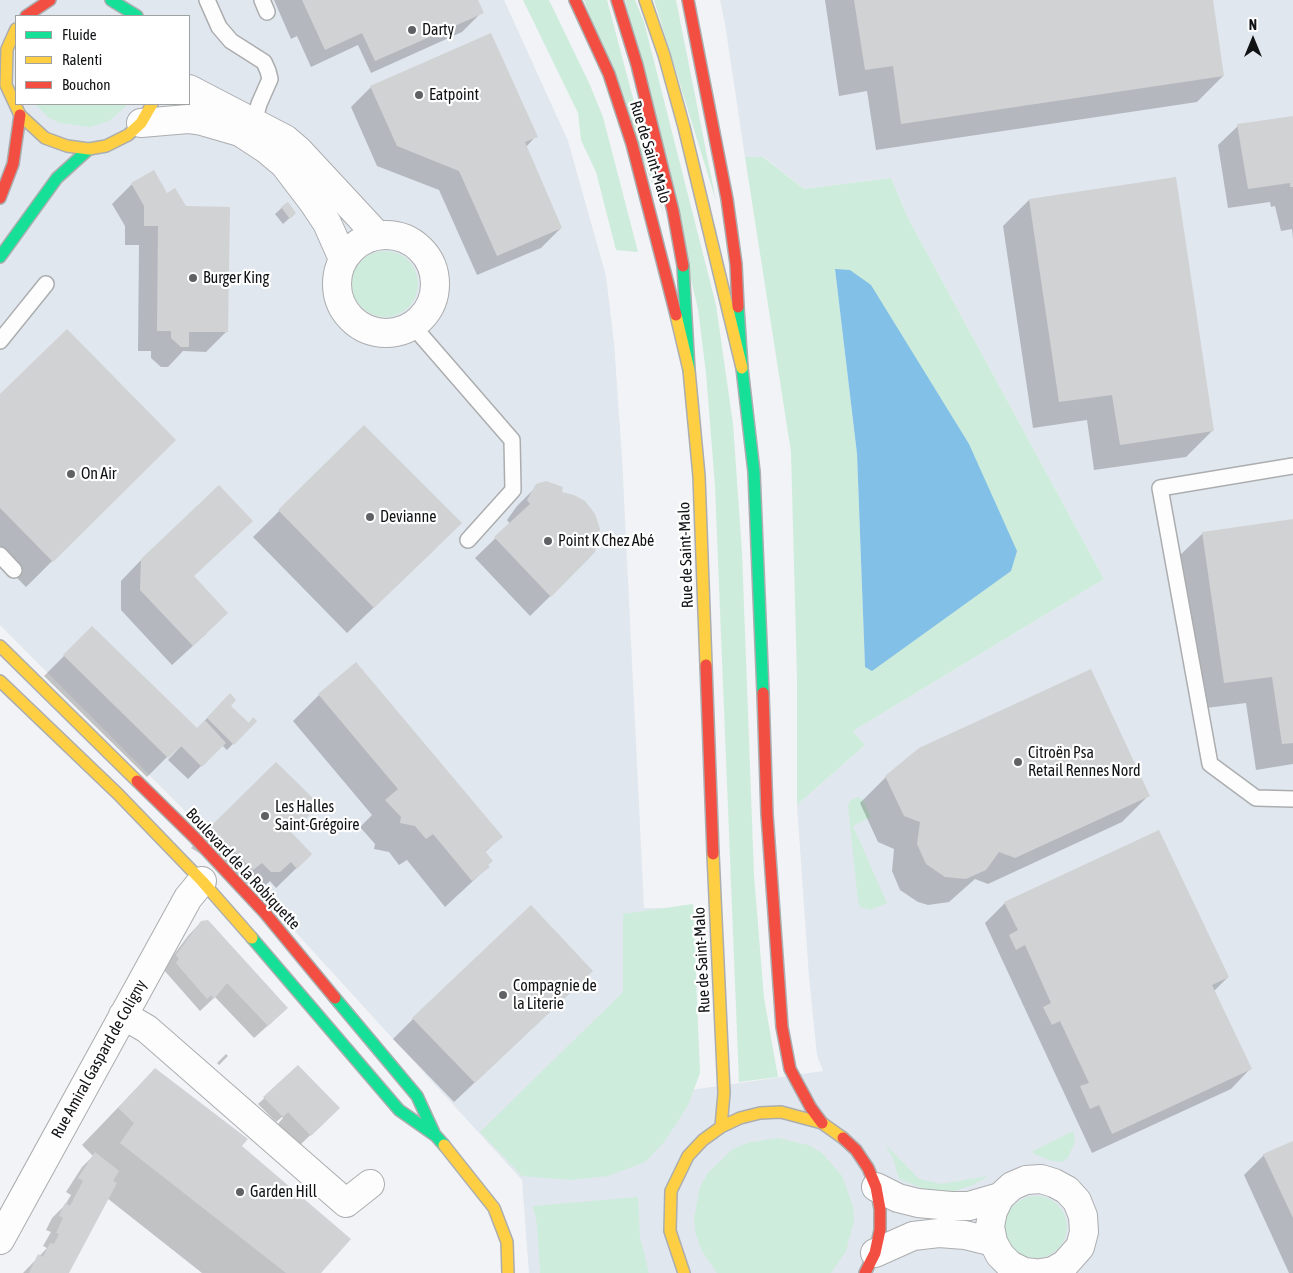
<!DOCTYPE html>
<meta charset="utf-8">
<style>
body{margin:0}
#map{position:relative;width:1293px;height:1273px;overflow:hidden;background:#f1f3f6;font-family:"Asap Condensed",sans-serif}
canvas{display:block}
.legend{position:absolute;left:15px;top:15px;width:175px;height:90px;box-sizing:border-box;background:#fff;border:1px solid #a0a1a1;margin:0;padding:6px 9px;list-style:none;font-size:15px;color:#121315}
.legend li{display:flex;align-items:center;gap:10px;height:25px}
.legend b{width:25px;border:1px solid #a0a1a1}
.north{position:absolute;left:1228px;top:15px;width:50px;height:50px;-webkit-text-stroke:4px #fff;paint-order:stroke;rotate:0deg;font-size:14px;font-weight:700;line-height:20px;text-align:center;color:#121315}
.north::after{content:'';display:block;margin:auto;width:18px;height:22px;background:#121315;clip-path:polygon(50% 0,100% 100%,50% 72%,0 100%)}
</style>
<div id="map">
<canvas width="1293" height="1273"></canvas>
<ul class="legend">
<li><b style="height:6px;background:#16e098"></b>Fluide</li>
<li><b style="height:6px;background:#ffcf43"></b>Ralenti</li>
<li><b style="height:6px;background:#f24e42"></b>Bouchon</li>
</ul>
<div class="north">N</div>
</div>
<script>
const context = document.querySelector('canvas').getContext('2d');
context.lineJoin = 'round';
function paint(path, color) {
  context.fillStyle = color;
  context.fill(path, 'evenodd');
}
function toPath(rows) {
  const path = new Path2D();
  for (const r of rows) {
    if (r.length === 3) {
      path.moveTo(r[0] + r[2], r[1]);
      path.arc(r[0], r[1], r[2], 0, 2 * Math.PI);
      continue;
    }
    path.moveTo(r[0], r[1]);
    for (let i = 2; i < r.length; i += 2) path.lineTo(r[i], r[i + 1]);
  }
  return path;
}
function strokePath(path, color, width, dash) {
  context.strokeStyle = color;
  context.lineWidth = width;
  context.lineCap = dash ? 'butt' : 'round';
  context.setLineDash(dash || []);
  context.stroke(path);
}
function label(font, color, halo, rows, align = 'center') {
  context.font = font + ' "Asap Condensed",sans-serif';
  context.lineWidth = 4.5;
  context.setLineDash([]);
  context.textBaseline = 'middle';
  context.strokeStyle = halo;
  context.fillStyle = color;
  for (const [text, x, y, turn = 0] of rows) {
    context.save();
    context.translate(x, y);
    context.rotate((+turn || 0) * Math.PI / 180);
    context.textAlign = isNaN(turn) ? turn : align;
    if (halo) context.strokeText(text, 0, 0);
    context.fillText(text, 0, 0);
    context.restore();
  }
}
paint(toPath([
 [0,0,504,0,568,141,606,276,614,343,622,458,644,908,682,908,691,1090,823,1071,817,1055,809,977,797,805,865,745,853,731,1104,579,908,218,891,178,804,189,764,157,745,157,725,24,720,0,1293,0,1293,1273,529,1273,522,1180,183,809,0,625],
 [16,16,189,16,189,104,16,104]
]), '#e1e7ee');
paint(toPath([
 [523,0,549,0,590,85,603,117,638,252,616,250,596,172,581,140,578,113],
 [584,0,607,0,664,215],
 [625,0,635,0,644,22,716,305,733,424,742,552,754,875,764,998,778,1077,739,1082,715,486,706,373,698,309],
 [654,0,676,0,716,201],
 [35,104,128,104,109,121,90,127,59,123,48,117],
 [745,157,763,157,804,189,891,178,908,218,1104,579,853,731,865,745,797,805,797,677,791,452],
 [835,269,969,444,865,667,857,454],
 [385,284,33],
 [858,797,863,800,871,817,853,826,887,903,870,910,860,907,858,901,848,805,850,801],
 [693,904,700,1073,688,1105,675,1126,664,1142,645,1162,608,1176,570,1180,522,1176,480,1132,623,992,623,914],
 [1073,1131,1075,1141,1068,1158,1061,1162,1052,1161,1034,1154,1033,1151],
 [778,1138,808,1145,822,1153,842,1176,853,1206,854,1221,846,1251,831,1273,717,1273,702,1251,696,1235,694,1219,700,1186,709,1172,733,1149,747,1143],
 [884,1143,919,1179,941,1184,988,1176,973,1185,955,1191,927,1190,899,1179,893,1158],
 [1036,1227,31],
 [638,1197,640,1237,649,1273,540,1273,537,1224,533,1206]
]), '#ceecdc');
paint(toPath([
 [835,269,850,270,871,285,969,444,1017,551,1011,571,872,671,865,667,857,454]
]), '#82c0e7');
paint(toPath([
 [274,0,477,0,482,12,462,32,371,73,358,45,311,67,297,36,291,39],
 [825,0,1212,0,1223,76,1197,102,876,150,867,91,839,96],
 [371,87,536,136,526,147,561,228,541,248,477,275,439,190,377,166,351,107],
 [1293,117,1293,239,1292,229,1281,231,1275,206,1271,207,1270,202,1228,208,1218,145,1238,126],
 [132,184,226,332,206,352,183,351,168,367,161,367,151,358,151,351,138,351,139,245,125,245,125,226,112,204],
 [1029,200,1212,431,1186,457,1094,470,1087,420,1033,428,1003,226],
 [287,203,295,213,283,224,275,214],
 [0,396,174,440,26,587,0,561],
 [364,427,435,549,347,633,253,537],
 [537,486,597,544,589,558,530,616,475,558,510,524,507,520,517,506],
 [1293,520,1293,764,1256,770,1246,703,1198,709,1176,559,1203,533],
 [141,560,207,633,172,665,121,610,121,581],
 [92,628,196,728,147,777,44,676],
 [319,695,501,837,485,852,488,867,445,907,407,860,399,865,389,852,374,849,375,844,360,827,372,815,293,721],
 [223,701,248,724,253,719,255,721,227,750,222,745,188,779,168,760],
 [276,764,290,832,311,854,276,888,270,881,259,891,191,848],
 [886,777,1148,796,1122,822,988,884,975,879,949,902,928,905,918,902,900,890,892,871,894,849,878,842,860,803],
 [1005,903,1228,977,1214,991,1250,1069,1231,1089,1092,1153,985,923],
 [201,922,273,1021,254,1038,215,997,200,1011,163,969,188,936],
 [572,991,454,1102,393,1039,413,1019],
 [226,1054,228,1056,219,1065,217,1063],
 [298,1067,338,1108,297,1148,276,1126,283,1118,282,1117,276,1122,258,1104],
 [155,1069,240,1146,319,1273,202,1273,107,1198,67,1273,23,1273,47,1248,43,1246,51,1232,46,1230,52,1218,65,1205,71,1195,66,1192,82,1167,93,1156,82,1145],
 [1293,1142,1293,1273,1289,1273,1244,1175,1264,1155]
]), '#0003');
paint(toPath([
 [302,0,478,0,484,13,375,61,362,33,325,50],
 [854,0,1213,0,1224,76,901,124,893,66,865,70],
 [491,33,538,137,525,142,562,228,497,256,459,171,397,146,370,86],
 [1293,116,1293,187,1290,187,1290,183,1248,189,1237,124],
 [154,170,167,193,175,188,186,206,230,207,228,332,189,332,189,347,181,347,171,338,171,331,157,331,158,226,144,226,144,206,131,183],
 [1176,177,1214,431,1120,445,1112,395,1059,402,1029,199],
 [288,202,296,213,290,219,281,207],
 [67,329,176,440,53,562,0,508,0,394],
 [364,425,462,523,374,608,278,510],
 [546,481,563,487,562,492,574,495,585,501,595,514,600,529,595,552,551,597,494,537,530,504,527,500,536,484],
 [219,485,253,521,194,576,228,613,193,646,140,590,141,559],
 [1293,519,1293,743,1282,744,1272,677,1224,683,1202,532],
 [92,626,197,728,205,720,226,743,202,767,181,746,168,758,63,655],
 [356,662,503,837,485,851,493,861,488,865,490,867,472,881,433,834,426,839,415,826,400,823,401,817,385,800,398,789,318,694],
 [1091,669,1150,796,1015,858,999,852,986,870,966,879,945,877,926,864,917,844,920,822,904,816,885,776,919,748],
 [230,693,236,700,231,706,249,723,253,717,257,721,234,745,207,718],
 [276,762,320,805,291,832,312,854,297,869,291,862,280,872,271,872,262,863,253,870,210,827],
 [1159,830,1229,977,1212,985,1252,1069,1112,1134,1099,1105,1090,1109,1080,1086,1089,1083,1060,1021,1052,1025,1043,1007,1051,1003,1025,945,1016,950,1009,935,1018,930,1004,902],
 [531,905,593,971,475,1083,412,1018],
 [208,920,288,1008,268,1026,227,983,214,999,211,995,207,999,176,963,179,959,176,955,201,921],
 [298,1065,340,1108,311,1136,288,1112,283,1117,263,1097],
 [155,1068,248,1139,242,1146,351,1239,321,1273,286,1273,120,1143,134,1123,118,1108],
 [1293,1141,1293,1218,1263,1154],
 [95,1152,119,1171,113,1181,117,1183,69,1273,29,1273,38,1254,43,1257,50,1243,54,1244,59,1234,56,1233,63,1218,59,1216,65,1203,70,1206,83,1181,78,1178]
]), '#d1d2d4');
const lane = toPath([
 [207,0,219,27,231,41,264,62,268,71,270,79,259,104,254,122],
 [262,0,267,12],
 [413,326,512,440,513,490,468,540],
 [0,341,46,284],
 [1293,466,1160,488,1210,764,1256,798,1293,799],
 [0,555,14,570]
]);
const street = toPath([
 [189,89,285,139,299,151,377,235],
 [141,123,188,119,202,121,240,132,266,149,284,164,313,202,327,223,343,259],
 [386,284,49],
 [123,1015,147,1029,346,1203,370,1184],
 [876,1187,898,1198,918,1203,951,1206,969,1206,1000,1197],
 [0,1240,188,898,202,881],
 [875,1253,913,1236,939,1233,965,1235,993,1242],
 [1034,1273,1024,1272,1010,1265,1000,1255,993,1242,990,1226,993,1211,1000,1197,1012,1186,1026,1180,1041,1179,1054,1183,1067,1190,1077,1201,1083,1216,1084,1232,1080,1247,1065,1264,1053,1271,1041,1273]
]);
const fast = toPath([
 [111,0,137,16],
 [0,257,57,178,89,149],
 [683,266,689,370],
 [738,307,742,368,754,472,763,693],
 [252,938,399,1110,436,1136,444,1145],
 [335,998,417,1096,435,1135]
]);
const slow = toPath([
 [645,0,664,55,684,127,742,368],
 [16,29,7,49,6,85,20,115,45,138,67,146,89,149,106,146,128,135,141,123,152,104],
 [676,315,689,370,699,476,706,665],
 [0,646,137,781],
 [0,681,118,794,202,881,252,938],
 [713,854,724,1093,721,1127],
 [444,1145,494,1208,507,1242,508,1273],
 [684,1273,670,1231,671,1191,688,1156,703,1140,721,1127,740,1118,760,1113,781,1112,822,1123,843,1138]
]);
const jam = toPath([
 [575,0,609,74,632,144,676,315],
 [617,0,637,65,673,211,683,266],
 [688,0,727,199,736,264,738,307],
 [26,16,50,0],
 [0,198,13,164,20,115],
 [706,665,713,854],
 [763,693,767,814,782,1027,790,1069,811,1108,822,1123],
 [137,781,194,837,265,913,335,998],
 [843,1138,856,1150,868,1168,876,1187,880,1209,880,1230,875,1253,865,1273]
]);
strokePath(lane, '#abadaf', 18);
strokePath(street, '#abadaf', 30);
strokePath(fast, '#abadaf', 14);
strokePath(slow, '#abadaf', 14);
strokePath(jam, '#abadaf', 14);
strokePath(lane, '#fdfdfe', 15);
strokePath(street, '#fdfdfe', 28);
strokePath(fast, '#16e098', 11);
strokePath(slow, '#ffcf43', 11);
strokePath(jam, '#f24e42', 11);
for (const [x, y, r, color] of [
 [412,30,5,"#606164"],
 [419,95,5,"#606164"],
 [193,278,5,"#606164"],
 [71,474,5,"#606164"],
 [370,517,5,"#606164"],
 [548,541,5,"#606164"],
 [1018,762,5,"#606164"],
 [265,816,5,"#606164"],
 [503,995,5,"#606164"],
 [240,1192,5,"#606164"]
]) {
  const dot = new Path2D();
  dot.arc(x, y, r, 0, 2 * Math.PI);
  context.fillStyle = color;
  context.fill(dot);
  strokePath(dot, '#fff', 2);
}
label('16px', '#121315', '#fff', [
 ["Darty",422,30],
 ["Eatpoint",429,95],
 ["Burger King",203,278],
 ["On Air",81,474],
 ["Devianne",380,517],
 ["Point K Chez Abé",558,541],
 ["Citroën Psa",1028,753],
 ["Retail Rennes Nord",1028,771],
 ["Les Halles",275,807],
 ["Saint-Grégoire",275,825],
 ["Compagnie de",513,986],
 ["la Literie",513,1004],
 ["Garden Hill",250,1192]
], 'left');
label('16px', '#121315', '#fff', [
 ["Rue de Saint-Malo",650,152,73],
 ["Rue de Saint-Malo",686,555,-92],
 ["Boulevard de la Robiquette",243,869,47],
 ["Rue de Saint-Malo",702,960,-93],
 ["Rue Amiral Gaspard de Coligny",99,1059,-61]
]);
</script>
